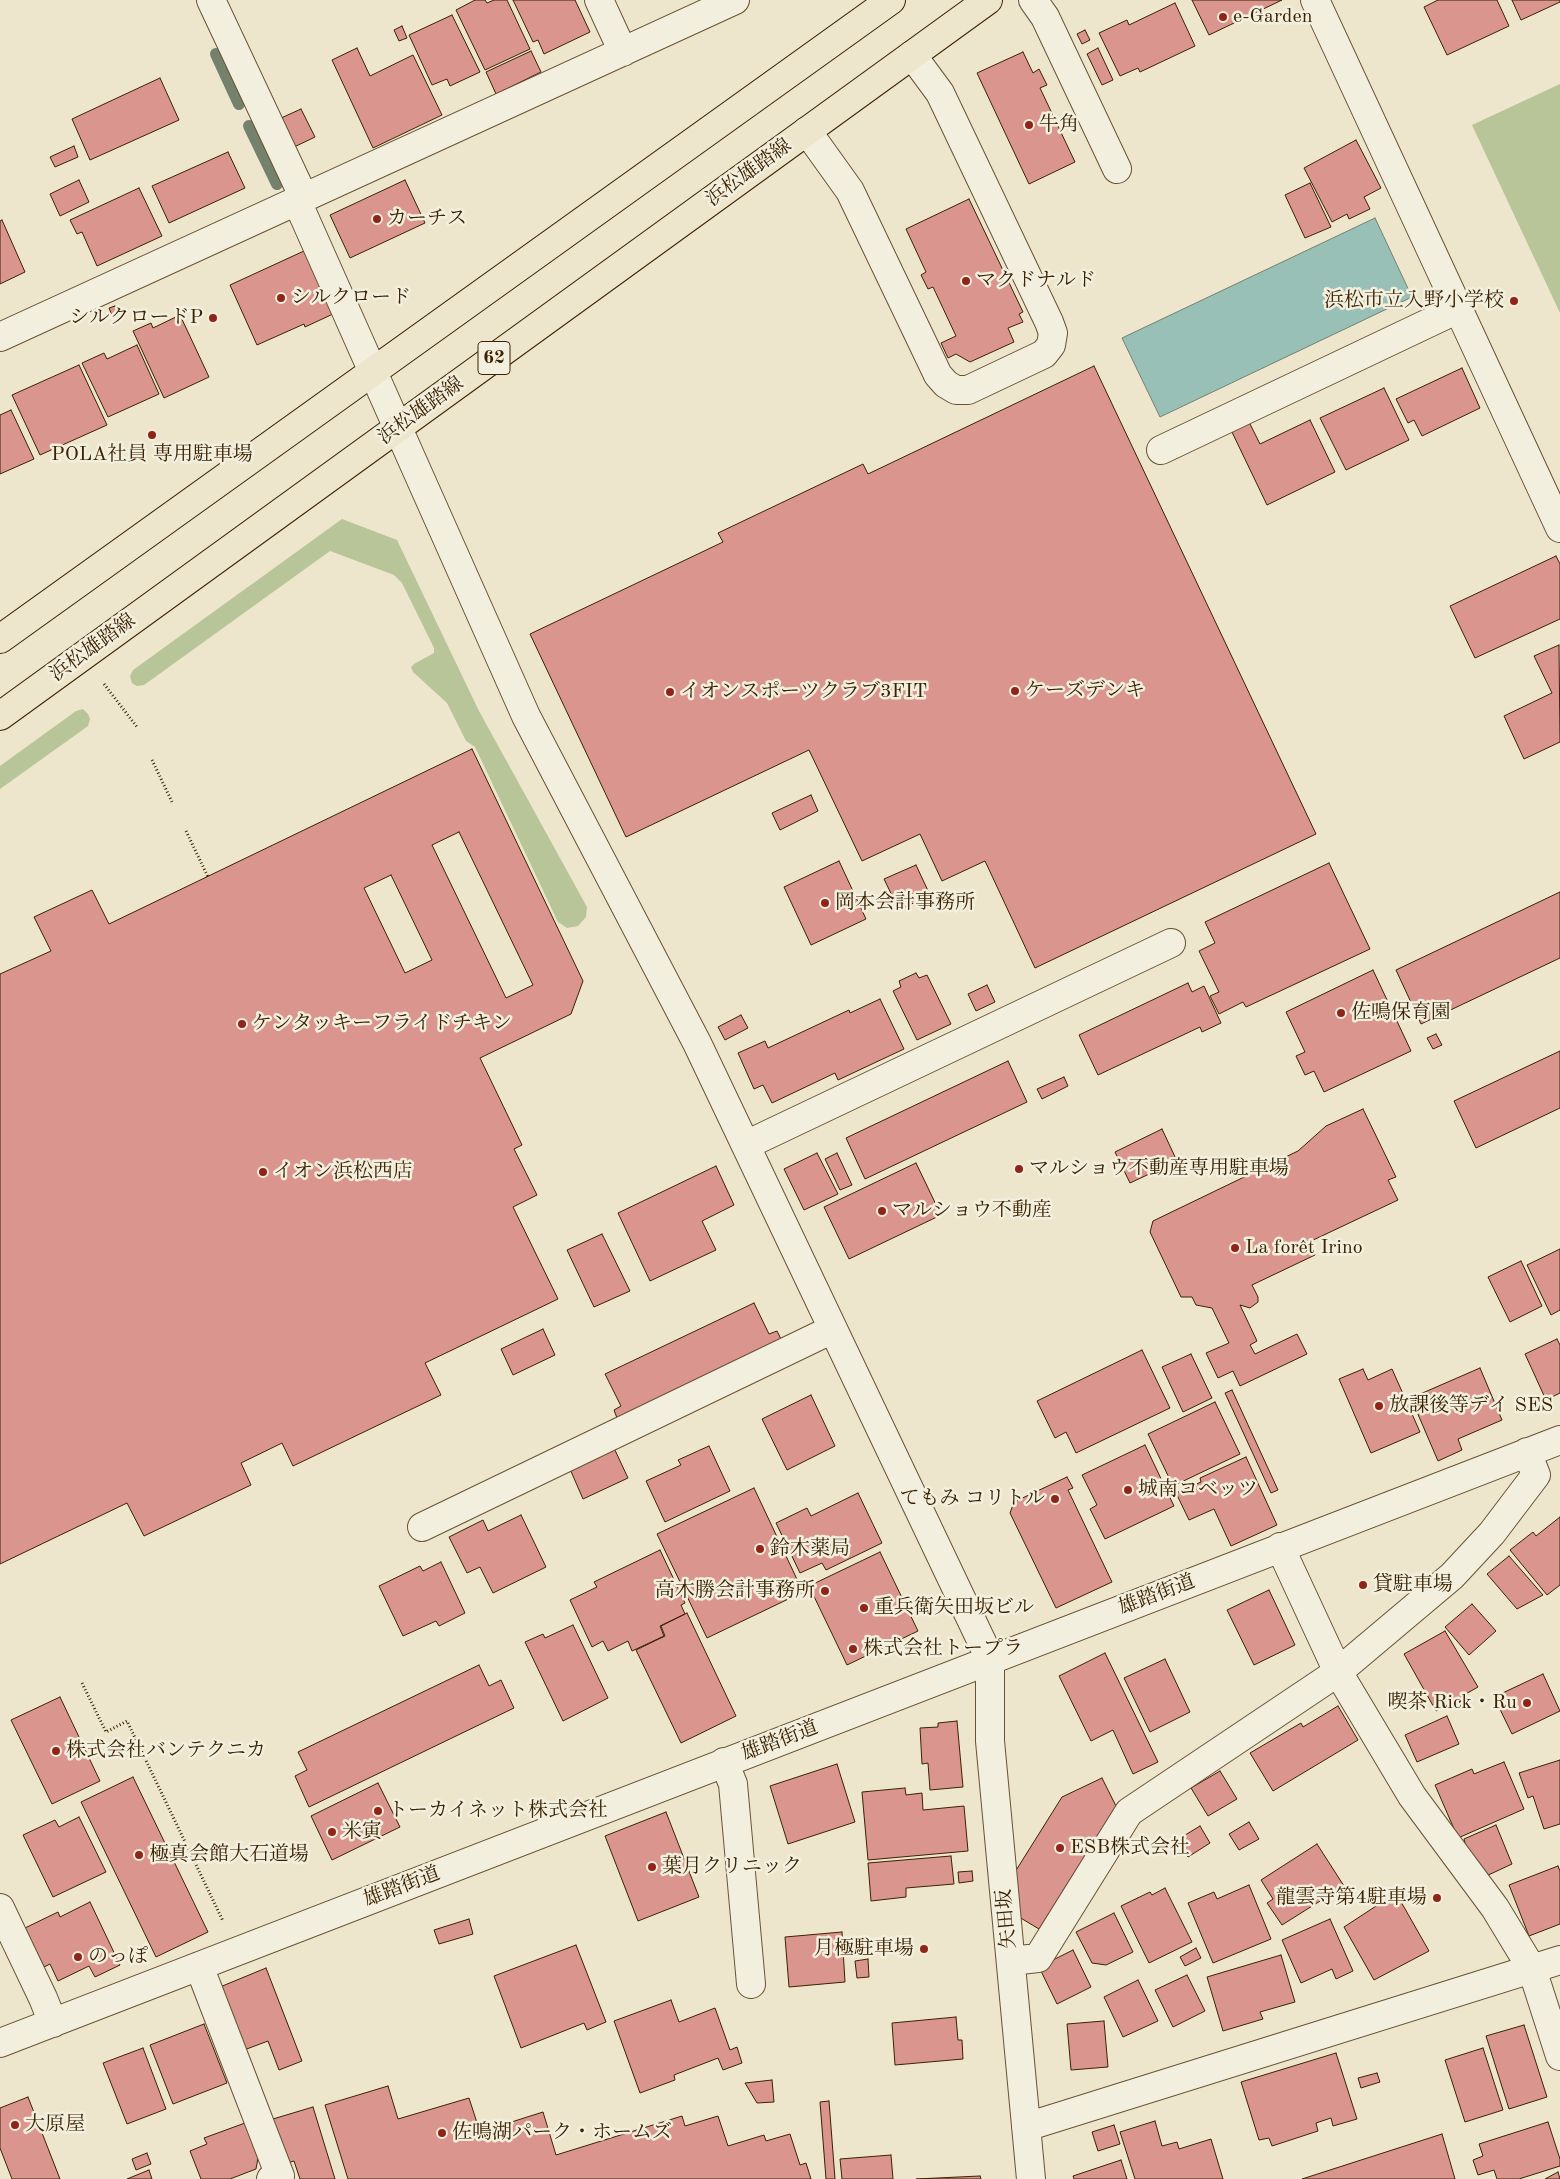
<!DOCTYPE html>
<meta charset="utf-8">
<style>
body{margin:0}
canvas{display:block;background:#ede6cc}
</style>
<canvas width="1560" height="2179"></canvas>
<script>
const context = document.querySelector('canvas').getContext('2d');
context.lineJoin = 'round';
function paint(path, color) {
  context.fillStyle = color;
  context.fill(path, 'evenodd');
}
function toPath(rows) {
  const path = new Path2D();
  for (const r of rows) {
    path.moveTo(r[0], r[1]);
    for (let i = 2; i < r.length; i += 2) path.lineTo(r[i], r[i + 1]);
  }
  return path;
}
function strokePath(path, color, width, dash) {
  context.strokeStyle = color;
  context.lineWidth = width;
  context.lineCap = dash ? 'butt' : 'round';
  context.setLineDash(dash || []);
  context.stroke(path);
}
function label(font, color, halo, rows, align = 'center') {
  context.font = font + ' "Old Standard TT","Noto Serif JP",serif';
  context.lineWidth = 5;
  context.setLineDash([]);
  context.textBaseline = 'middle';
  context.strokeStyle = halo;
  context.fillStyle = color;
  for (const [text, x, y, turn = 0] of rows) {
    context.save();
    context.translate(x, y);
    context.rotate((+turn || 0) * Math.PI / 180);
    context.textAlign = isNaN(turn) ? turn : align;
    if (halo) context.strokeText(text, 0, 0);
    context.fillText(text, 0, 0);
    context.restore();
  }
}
paint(toPath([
 [1560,84,1560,313,1472,125],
 [342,519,397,540,479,711,587,907,586,917,578,926,567,928,558,922,475,747,466,741,447,703,413,672,411,667,414,664,434,653,434,648,402,583,394,575,330,551,144,685,137,686,132,683,130,676,133,670],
 [83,709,88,714,90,719,88,726,0,789,0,766,76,711]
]), '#b8c598');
const water = toPath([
 [1375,218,1412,297,1160,417,1122,338,1375,218]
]);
paint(water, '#99c0b6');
strokePath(water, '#73816d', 1);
strokePath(toPath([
 [216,54,239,104],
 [249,126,277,184]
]), '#73816d', 12);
const building = toPath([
 [475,0,485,0,487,3,494,0,507,0,530,49,485,70,456,10,475,0],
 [513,0,575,0,590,32,544,54,538,40,533,42,513,0],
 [1192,0,1282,0,1209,35,1192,0],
 [1438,0,1497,0,1509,26,1447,55,1424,7,1438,0],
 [1512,0,1560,0,1560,2,1521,20,1512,0],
 [1175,3,1195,46,1140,72,1138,68,1120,76,1099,33,1127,20,1129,25,1175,3],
 [452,15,480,72,450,86,447,79,432,85,409,35,452,15],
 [402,26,407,38,399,41,394,30,402,26],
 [1085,30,1090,40,1082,44,1077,34,1085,30],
 [357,48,370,76,413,55,442,115,373,148,332,60,357,48],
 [1098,48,1113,80,1102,85,1087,54,1098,48],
 [531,51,541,72,496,94,486,72,531,51],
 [1023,52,1033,73,1039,69,1047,85,1040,88,1075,162,1029,184,977,73,1023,52],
 [160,78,179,120,90,160,72,119,160,78],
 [301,109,315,137,292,148,279,119,301,109],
 [1356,140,1381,188,1364,197,1370,209,1349,219,1347,214,1332,222,1304,168,1356,140],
 [74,146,78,157,55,167,50,157,74,146],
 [228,152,245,188,169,223,152,186,228,152],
 [79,180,89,202,60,216,50,194,79,180],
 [405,180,425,223,350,258,330,215,405,180],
 [1310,183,1331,227,1305,238,1285,195,1310,183],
 [139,188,162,236,97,266,82,232,77,234,70,220,139,188],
 [969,199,1023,312,1019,314,1023,322,1008,328,1014,342,970,362,956,354,948,358,941,343,956,336,933,287,928,289,921,275,926,272,906,229,969,199],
 [2,220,25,272,0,284,0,221,2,220],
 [304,251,333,314,305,327,304,324,257,345,230,285,304,251],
 [115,306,120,315,113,318,109,308,115,306],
 [180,315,209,377,164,398,133,331,151,323,153,328,180,315],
 [137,345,159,394,108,417,82,363,104,353,107,359,137,345],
 [79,365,107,425,40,455,12,395,79,365],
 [1094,366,1316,834,1035,968,985,861,942,881,920,834,862,861,809,750,626,837,530,634,723,542,718,533,863,464,868,474,1094,366],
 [1462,368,1480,408,1422,436,1414,420,1408,423,1396,399,1462,368],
 [1384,388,1409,440,1346,470,1320,418,1384,388],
 [11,410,34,459,0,474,0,415,11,410],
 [1310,420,1335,472,1267,505,1231,430,1249,422,1260,444,1310,420],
 [1556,556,1560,564,1560,619,1475,658,1450,606,1556,556],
 [1559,645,1560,742,1524,759,1504,716,1552,693,1534,656,1559,645],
 [472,749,583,981,571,1014,480,1058,522,1145,514,1149,537,1195,513,1207,558,1299,425,1363,441,1395,293,1466,282,1443,241,1463,251,1485,144,1536,127,1503,0,1564,0,974,51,951,34,917,92,890,109,924,472,749],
 [459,832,533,985,506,998,432,845,459,832],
 [391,875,432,960,405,973,364,888,391,875],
 [811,795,818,811,780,830,772,813,811,795],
 [839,861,866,919,811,945,784,887,839,861],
 [1329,863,1370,949,1246,1007,1243,1002,1219,1014,1210,996,1219,992,1199,951,1215,943,1205,922,1329,863],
 [916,865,930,895,899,910,884,879,916,865],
 [1560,892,1560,958,1421,1024,1396,970,1560,892],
 [1373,970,1411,1051,1324,1092,1314,1071,1305,1075,1296,1056,1305,1052,1286,1012,1373,970],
 [916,973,919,978,927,975,951,1024,917,1040,893,991,901,987,899,981,916,973],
 [1188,983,1192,992,1204,986,1221,1023,1202,1032,1200,1027,1098,1075,1079,1035,1188,983],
 [987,985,995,1002,976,1011,968,994,987,985],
 [880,999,904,1049,838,1080,835,1073,772,1103,763,1085,754,1089,738,1053,765,1041,768,1048,849,1010,850,1013,880,999],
 [741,1015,748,1028,725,1040,718,1027,741,1015],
 [1436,1034,1442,1045,1433,1049,1427,1038,1436,1034],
 [1560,1051,1560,1108,1476,1148,1454,1101,1560,1051],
 [1008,1061,1027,1102,865,1179,846,1138,1008,1061],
 [1064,1077,1068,1086,1042,1099,1037,1089,1064,1077],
 [1363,1109,1396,1177,1388,1180,1398,1200,1309,1242,1315,1255,1252,1285,1258,1297,1258,1302,1250,1308,1240,1305,1257,1341,1250,1345,1255,1354,1297,1334,1307,1354,1240,1386,1233,1371,1218,1378,1206,1353,1229,1343,1212,1308,1196,1305,1192,1297,1181,1297,1150,1232,1153,1221,1298,1151,1326,1126,1363,1109],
 [1162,1129,1177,1161,1130,1183,1115,1152,1162,1129],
 [817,1153,838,1194,804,1210,784,1169,817,1153],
 [837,1153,852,1185,840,1190,825,1159,837,1153],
 [916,1163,941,1215,849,1259,824,1207,916,1163],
 [716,1166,734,1205,702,1221,716,1250,650,1281,618,1213,716,1166],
 [602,1234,630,1291,594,1307,567,1250,602,1234],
 [1560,1249,1560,1310,1551,1315,1527,1265,1560,1249],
 [1521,1261,1542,1306,1510,1322,1488,1277,1521,1261],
 [754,1303,769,1334,777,1331,781,1339,617,1418,614,1410,621,1406,605,1374,754,1303],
 [543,1329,555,1355,513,1375,501,1349,543,1329],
 [1557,1339,1560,1345,1560,1393,1546,1400,1525,1354,1557,1339],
 [1142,1350,1170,1408,1076,1453,1066,1432,1055,1438,1037,1401,1142,1350],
 [1191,1354,1212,1398,1183,1412,1162,1367,1191,1354],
 [1480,1368,1502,1420,1458,1439,1462,1450,1438,1461,1411,1398,1480,1368],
 [1363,1369,1368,1380,1392,1369,1420,1432,1371,1453,1339,1379,1363,1369],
 [1232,1390,1278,1490,1271,1493,1225,1393,1232,1390],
 [811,1395,835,1446,787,1470,762,1419,811,1395],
 [1215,1402,1240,1454,1173,1486,1148,1434,1215,1402],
 [1145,1445,1174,1506,1105,1539,1090,1509,1097,1505,1082,1475,1145,1445],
 [709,1446,730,1491,665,1522,646,1481,681,1465,678,1460,709,1446],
 [614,1448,628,1478,583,1499,570,1469,614,1448],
 [1246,1457,1277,1525,1231,1546,1214,1509,1189,1520,1176,1493,1201,1482,1200,1478,1246,1457],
 [1067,1477,1073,1488,1068,1490,1112,1582,1056,1608,1010,1513,1014,1502,1067,1477],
 [754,1488,803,1592,707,1638,657,1534,754,1488],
 [858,1493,882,1543,826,1570,822,1563,800,1573,776,1523,807,1508,811,1516,858,1493],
 [521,1515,546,1567,493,1593,480,1567,467,1573,449,1537,483,1520,488,1531,521,1515],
 [1560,1517,1560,1585,1547,1595,1510,1550,1533,1532,1536,1536,1560,1517],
 [660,1550,685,1603,681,1605,685,1614,660,1626,664,1636,632,1651,628,1641,608,1651,603,1641,592,1647,570,1600,597,1587,594,1582,660,1550],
 [880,1552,918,1631,847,1665,809,1586,880,1552],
 [1509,1556,1543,1595,1517,1609,1487,1574,1509,1556],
 [441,1562,465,1613,439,1626,436,1621,403,1636,379,1586,420,1566,423,1571,441,1562],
 [1269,1590,1295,1645,1254,1665,1227,1610,1269,1590],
 [1472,1604,1496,1631,1469,1655,1445,1627,1472,1604],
 [687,1613,736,1716,681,1743,636,1650,665,1636,661,1626,687,1613],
 [573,1625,608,1698,563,1721,525,1642,543,1634,545,1638,573,1625],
 [1445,1631,1478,1687,1436,1711,1404,1654,1445,1631],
 [1105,1653,1158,1762,1133,1774,1113,1730,1091,1741,1059,1676,1105,1653],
 [1165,1659,1190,1712,1150,1732,1124,1678,1165,1659],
 [479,1665,489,1686,501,1680,514,1708,309,1807,295,1776,307,1770,298,1752,479,1665],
 [1543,1674,1560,1711,1512,1734,1494,1697,1543,1674],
 [60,1697,100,1781,52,1804,11,1720,60,1697],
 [1338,1706,1358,1740,1273,1791,1250,1753,1301,1723,1303,1727,1338,1706],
 [1447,1716,1459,1744,1417,1762,1405,1735,1447,1716],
 [957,1721,963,1787,930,1790,928,1763,922,1764,920,1728,938,1727,938,1723,957,1721],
 [1560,1760,1560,1824,1544,1829,1533,1796,1528,1798,1519,1773,1560,1760],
 [1504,1762,1524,1809,1458,1838,1435,1785,1472,1769,1474,1774,1504,1762],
 [837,1764,855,1822,788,1844,770,1786,837,1764],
 [1220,1771,1237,1799,1208,1816,1191,1788,1220,1771],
 [133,1777,208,1932,156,1957,81,1802,133,1777],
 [1102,1778,1116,1806,1039,1929,1019,1917,1015,1872,1062,1797,1102,1778],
 [378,1783,400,1827,332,1860,311,1816,378,1783],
 [905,1788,906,1795,922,1793,923,1810,964,1806,968,1851,868,1860,862,1792,905,1788],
 [666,1812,699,1897,638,1921,605,1836,666,1812],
 [79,1817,106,1872,53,1897,23,1835,55,1820,59,1827,79,1817],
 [1249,1822,1259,1839,1239,1850,1229,1834,1249,1822],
 [1496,1825,1512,1864,1484,1877,1461,1845,1465,1843,1464,1839,1496,1825],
 [1200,1826,1210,1843,1188,1857,1177,1840,1200,1826],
 [1317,1844,1344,1886,1282,1925,1267,1903,1273,1899,1261,1880,1317,1844],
 [951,1856,954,1884,906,1888,906,1897,871,1901,868,1863,951,1856],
 [1558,1866,1560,1871,1560,1924,1529,1936,1509,1885,1558,1866],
 [972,1871,973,1881,959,1883,958,1872,972,1871],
 [1249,1885,1271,1939,1213,1963,1188,1903,1214,1892,1217,1899,1249,1885],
 [1165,1888,1192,1942,1149,1963,1121,1906,1150,1892,1152,1895,1165,1888],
 [1396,1893,1429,1951,1374,1980,1344,1927,1396,1893],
 [90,1902,120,1965,95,1977,89,1966,58,1981,50,1964,44,1967,25,1928,58,1912,60,1917,90,1902],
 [1114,1913,1133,1952,1106,1965,1092,1963,1076,1932,1114,1913],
 [469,1919,473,1934,439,1944,434,1930,469,1919],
 [1330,1919,1353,1971,1336,1979,1332,1969,1301,1983,1282,1940,1330,1919],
 [842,1932,845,1982,789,1987,785,1937,842,1932],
 [576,1945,606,2022,587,2030,584,2023,521,2048,494,1976,576,1945],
 [1196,1948,1201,1958,1185,1966,1180,1957,1196,1948],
 [1073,1950,1091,1987,1057,2004,1039,1967,1073,1950],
 [1281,1955,1295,2002,1260,2012,1263,2019,1223,2031,1207,1977,1281,1955],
 [868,1959,869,1977,857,1978,855,1961,868,1959],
 [266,1968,302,2061,279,2070,268,2041,244,2050,220,1987,266,1968],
 [1187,1975,1205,2011,1173,2027,1155,1990,1187,1975],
 [1138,1980,1158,2021,1123,2037,1104,1997,1138,1980],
 [671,2000,679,2022,715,2008,730,2050,737,2047,742,2063,723,2070,718,2058,674,2075,675,2080,640,2093,614,2021,671,2000],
 [956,2017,958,2040,962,2040,963,2059,895,2065,892,2023,956,2017],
 [1104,2021,1108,2067,1071,2070,1067,2024,1104,2021],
 [204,2024,227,2083,173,2104,150,2045,204,2024],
 [1524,2025,1547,2097,1509,2109,1486,2036,1524,2025],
 [143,2048,166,2109,127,2124,103,2063,143,2048],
 [1483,2048,1503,2110,1465,2122,1445,2060,1483,2048],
 [1336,2053,1357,2119,1333,2126,1331,2118,1316,2123,1318,2131,1272,2146,1269,2138,1259,2140,1241,2082,1336,2053],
 [1377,2073,1380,2082,1361,2088,1358,2078,1377,2073],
 [772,2080,774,2102,757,2103,745,2083,772,2080],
 [388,2086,398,2119,469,2098,480,2132,543,2112,556,2155,682,2116,685,2126,718,2116,728,2146,764,2135,766,2141,790,2134,800,2165,806,2163,811,2179,348,2179,325,2105,388,2086],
 [28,2097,60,2179,12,2179,0,2148,0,2108,28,2097],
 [829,2101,835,2179,826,2179,820,2102,829,2101],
 [313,2107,335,2179,300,2179,294,2161,287,2163,273,2119,313,2107],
 [1155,2121,1162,2146,1177,2142,1179,2149,1211,2139,1223,2179,1135,2179,1120,2132,1155,2121],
 [1548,2122,1560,2159,1560,2166,1519,2179,1497,2179,1494,2170,1478,2175,1473,2160,1483,2156,1479,2144,1548,2122],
 [245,2123,258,2158,256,2169,230,2179,201,2179,190,2151,207,2144,204,2138,245,2123],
 [1114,2125,1120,2144,1098,2151,1092,2132,1114,2125],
 [1442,2134,1455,2179,1302,2179,1442,2134],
 [147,2153,151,2164,136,2170,132,2159,147,2153],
 [891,2155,893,2179,842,2179,840,2159,891,2155],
 [1121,2160,1127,2179,1074,2179,1073,2176,1121,2160],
 [149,2170,152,2179,127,2179,149,2170],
 [1558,2172,1560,2179,1545,2179,1558,2172],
 [980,2176,981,2179,916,2179,980,2176]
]);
paint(building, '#d9958e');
strokePath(building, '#3b2200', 1);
const minor = toPath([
 [211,0,304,198],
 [599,0,623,52],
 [1033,0,1045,17,1117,169],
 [1315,0,1560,528],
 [807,131,850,191,938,375,946,384,956,390,968,390,1044,354,1051,345,1053,333,1049,322,940,93,912,55],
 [297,201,526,716,697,1043,990,1659,990,1741,1031,2179],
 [0,337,735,0],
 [1161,450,1458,309],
 [746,1145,1171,943],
 [422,1527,833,1329],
 [1280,1547,1338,1672,1412,1796,1495,1908,1532,1969,1560,2056],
 [724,1762,733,1784,751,1984],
 [0,1908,43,1998,53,2023],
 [1011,1961,1038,1958,1129,1812,1338,1672,1452,1576,1492,1533,1536,1475,1527,1452],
 [199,1966,280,2176,271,2179],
 [0,2043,1560,1440],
 [1026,2127,1560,1960]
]);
const major = toPath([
 [0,639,891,0],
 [0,716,988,0]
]);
strokePath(minor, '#685333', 30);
strokePath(major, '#3b2200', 30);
strokePath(toPath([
 [104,684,137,727],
 [152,760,173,804],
 [186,831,208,877],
 [82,1683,106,1732,127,1721,223,1921]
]), '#3b2200', 3, [1, 2.5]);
strokePath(minor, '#f3efde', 28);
strokePath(major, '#ede6cc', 28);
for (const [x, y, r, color] of [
 [1223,17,5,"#8f2418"],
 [1029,125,5,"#8f2418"],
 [377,219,5,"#8f2418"],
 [966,281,5,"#8f2418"],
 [281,298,5,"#8f2418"],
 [1514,301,5,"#8f2418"],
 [213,318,5,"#8f2418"],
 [152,435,5,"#8f2418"],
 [1015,691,5,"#8f2418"],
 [670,692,5,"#8f2418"],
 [825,903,5,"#8f2418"],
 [1341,1013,5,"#8f2418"],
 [242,1024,5,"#8f2418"],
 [1019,1169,5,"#8f2418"],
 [263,1172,5,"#8f2418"],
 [882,1211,5,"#8f2418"],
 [1235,1248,5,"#8f2418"],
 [1379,1406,5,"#8f2418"],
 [1128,1490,5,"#8f2418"],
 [1055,1499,5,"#8f2418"],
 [760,1549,5,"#8f2418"],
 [1363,1585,5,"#8f2418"],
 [825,1591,5,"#8f2418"],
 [864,1608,5,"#8f2418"],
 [853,1649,5,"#8f2418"],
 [1527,1703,5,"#8f2418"],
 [56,1751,5,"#8f2418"],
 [378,1811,5,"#8f2418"],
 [332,1832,5,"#8f2418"],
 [1060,1848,5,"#8f2418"],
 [139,1855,5,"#8f2418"],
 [652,1867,5,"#8f2418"],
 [1437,1898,5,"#8f2418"],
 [924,1949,5,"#8f2418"],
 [78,1957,5,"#8f2418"],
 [15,2125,5,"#8f2418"],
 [442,2133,5,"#8f2418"]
]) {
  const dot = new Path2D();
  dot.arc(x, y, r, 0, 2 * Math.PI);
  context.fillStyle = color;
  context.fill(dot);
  strokePath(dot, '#f3efde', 2);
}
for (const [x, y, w] of [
 [494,358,32]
]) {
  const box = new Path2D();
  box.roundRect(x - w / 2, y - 16.5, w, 33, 4);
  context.fillStyle = '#f3efde';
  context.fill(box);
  strokePath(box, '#3b2200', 1);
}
label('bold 19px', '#3b2200', null, [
 ["62",494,358]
]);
label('20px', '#3b2200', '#f3efde', [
 ["e-Garden",1233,17],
 ["牛角",1039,125],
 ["カーチス",387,219],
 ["マクドナルド",976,281],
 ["シルクロード",291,298],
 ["浜松市立入野小学校",1504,301,"right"],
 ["シルクロードP",203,318,"right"],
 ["POLA社員 専用駐車場",152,455,"center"],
 ["ケーズデンキ",1025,691],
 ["イオンスポーツクラブ3FIT",680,692],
 ["岡本会計事務所",835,903],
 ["佐鳴保育園",1351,1013],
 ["ケンタッキーフライドチキン",252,1024],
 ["マルショウ不動産専用駐車場",1029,1169],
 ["イオン浜松西店",273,1172],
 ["マルショウ不動産",892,1211],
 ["La forêt Irino",1245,1248],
 ["放課後等デイ SES",1389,1406],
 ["城南コベッツ",1138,1490],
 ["てもみ コリトル",1045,1499,"right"],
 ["鈴木薬局",770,1549],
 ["貸駐車場",1373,1585],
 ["高木勝会計事務所",815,1591,"right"],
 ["重兵衛矢田坂ビル",874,1608],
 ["株式会社トープラ",863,1649],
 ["喫茶 Rick・Ru",1517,1703,"right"],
 ["株式会社バンテクニカ",66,1751],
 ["トーカイネット株式会社",388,1811],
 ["米寅",342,1832],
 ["ESB株式会社",1070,1848],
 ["極真会館大石道場",149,1855],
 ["葉月クリニック",662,1867],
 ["龍雲寺第4駐車場",1427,1898,"right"],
 ["月極駐車場",914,1949,"right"],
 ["のっぽ",88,1957],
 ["大原屋",25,2125],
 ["佐鳴湖パーク・ホームズ",452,2133]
], 'left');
label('20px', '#3b2200', '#f3efde', [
 ["浜松雄踏線",749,173,-36],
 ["浜松雄踏線",421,411,-36],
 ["浜松雄踏線",93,648,-36],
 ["雄踏街道",1157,1595,-21],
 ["雄踏街道",780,1741,-21],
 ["雄踏街道",402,1887,-21],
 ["矢田坂",1007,1919,-95]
]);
</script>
